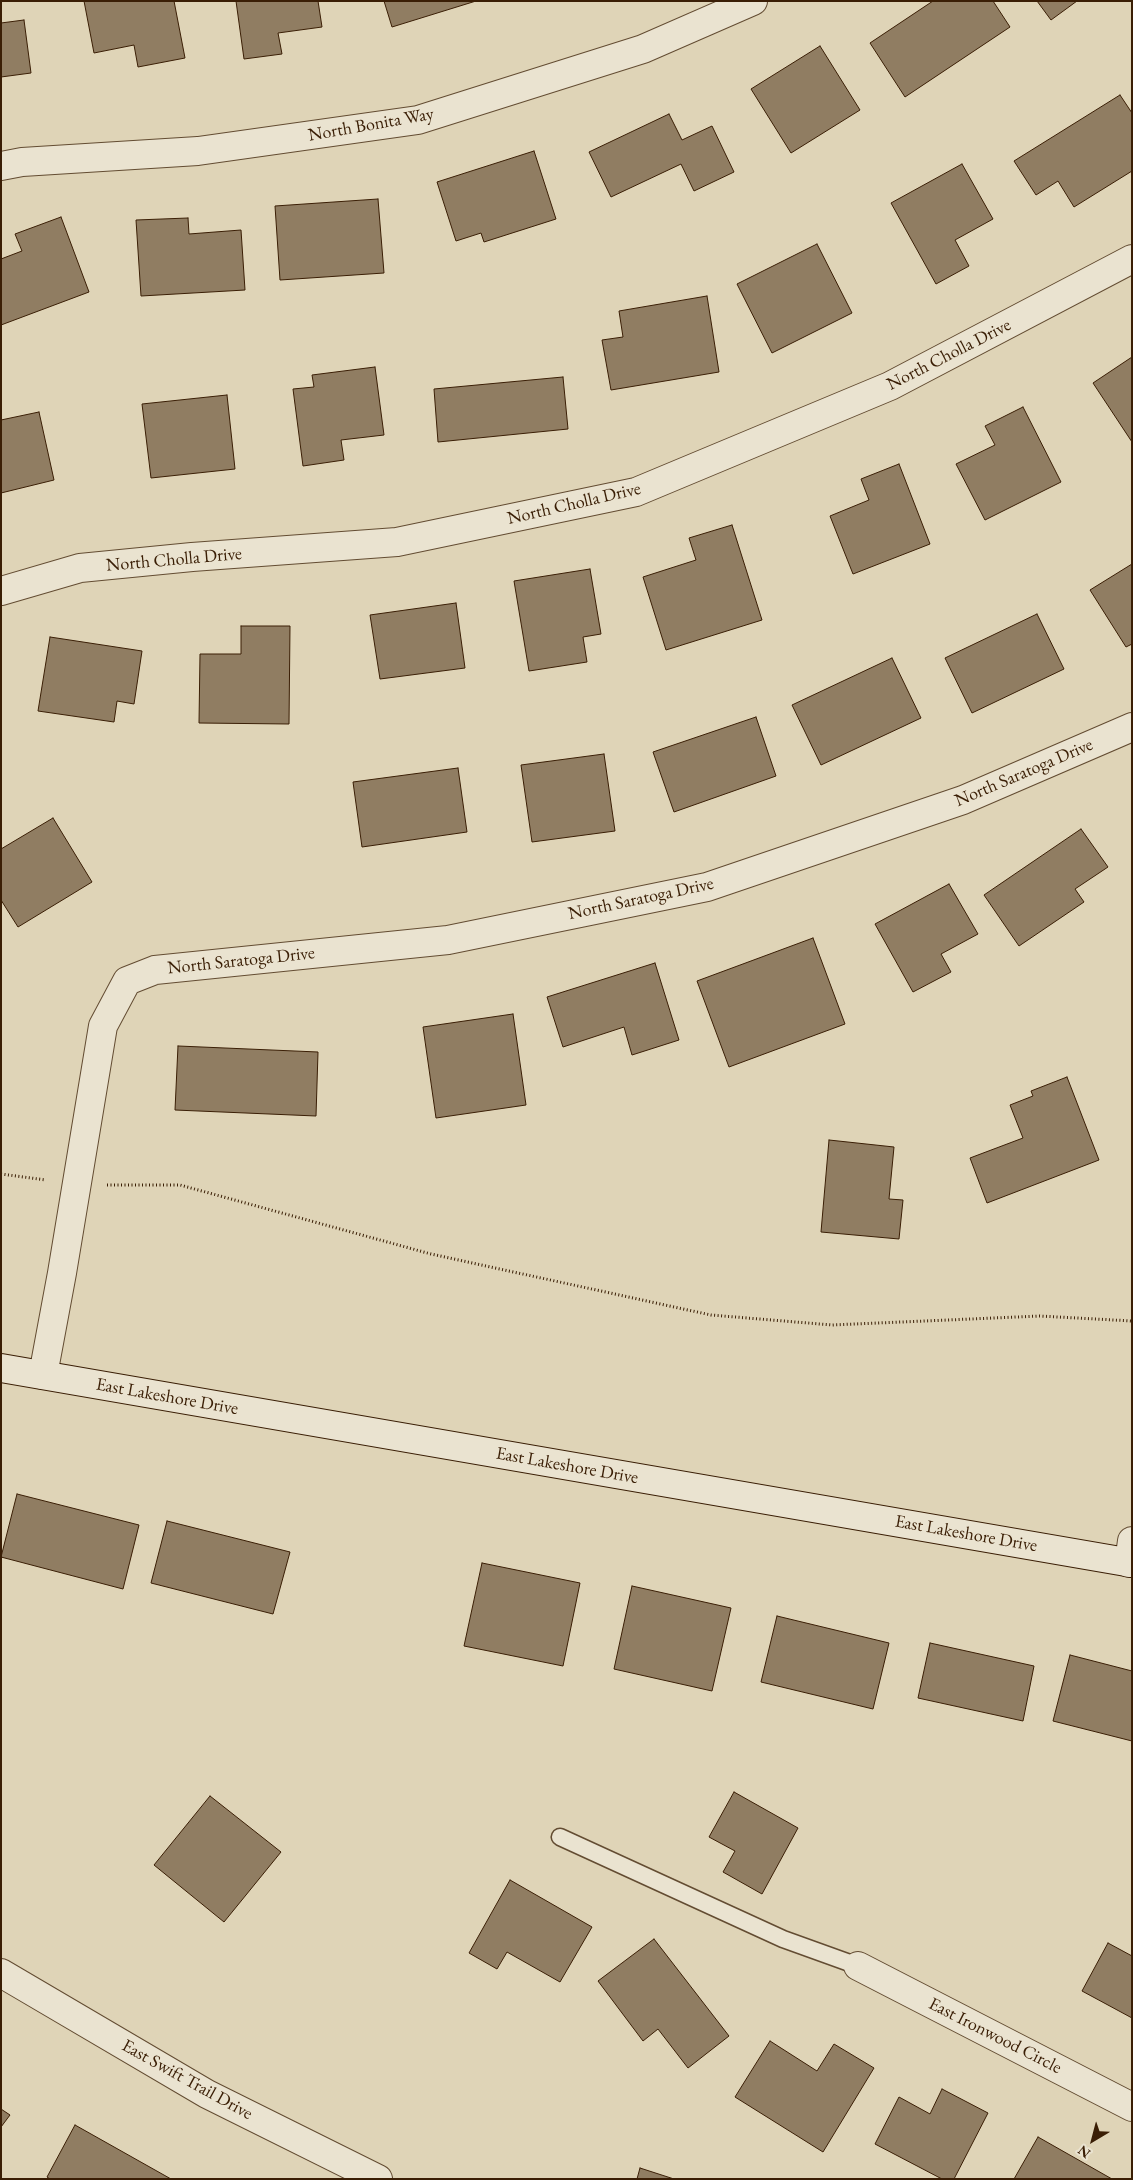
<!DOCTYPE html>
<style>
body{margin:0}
#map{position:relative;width:1133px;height:2180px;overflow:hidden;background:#dfd4b7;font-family:"EB Garamond",serif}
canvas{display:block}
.frame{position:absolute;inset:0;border:2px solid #3a1e05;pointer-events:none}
.north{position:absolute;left:1068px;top:2115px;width:50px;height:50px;-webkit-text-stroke:4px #eae3d0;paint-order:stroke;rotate:217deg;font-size:14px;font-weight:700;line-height:20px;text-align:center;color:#3a1e05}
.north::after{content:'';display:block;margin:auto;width:18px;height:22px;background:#3a1e05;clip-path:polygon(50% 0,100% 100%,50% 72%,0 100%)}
</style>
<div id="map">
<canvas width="1133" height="2180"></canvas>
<div class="frame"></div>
<div class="north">N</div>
</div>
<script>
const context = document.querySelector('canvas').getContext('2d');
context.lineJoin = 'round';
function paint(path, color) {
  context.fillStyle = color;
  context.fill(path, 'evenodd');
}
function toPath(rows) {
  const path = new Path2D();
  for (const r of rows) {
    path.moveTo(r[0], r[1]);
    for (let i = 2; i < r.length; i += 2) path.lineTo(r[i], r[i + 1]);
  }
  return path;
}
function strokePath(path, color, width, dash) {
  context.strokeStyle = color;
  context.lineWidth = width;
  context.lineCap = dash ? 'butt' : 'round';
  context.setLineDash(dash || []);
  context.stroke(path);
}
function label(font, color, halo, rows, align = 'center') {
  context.font = font + ' "EB Garamond",serif';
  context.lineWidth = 5;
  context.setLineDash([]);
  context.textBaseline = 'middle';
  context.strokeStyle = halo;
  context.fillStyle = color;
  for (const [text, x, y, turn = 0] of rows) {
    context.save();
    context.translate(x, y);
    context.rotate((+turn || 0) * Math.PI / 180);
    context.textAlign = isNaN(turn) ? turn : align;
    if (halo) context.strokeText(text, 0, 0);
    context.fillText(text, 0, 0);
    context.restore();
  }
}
const building = toPath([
 [84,1,174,1,185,58,138,67,134,45,94,53,84,1],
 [236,1,318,1,322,27,278,33,282,54,244,59,236,1],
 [384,1,476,1,392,27,384,1],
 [933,1,993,1,1010,27,905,97,870,43,933,1],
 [1037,1,1077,1,1051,20,1037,1],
 [24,20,31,73,1,77,1,23,24,20],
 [820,46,860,110,791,153,751,89,820,46],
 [1120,95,1132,113,1132,171,1074,207,1058,181,1036,195,1014,161,1120,95],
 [669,114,682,140,712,126,734,172,694,191,681,164,611,197,589,152,669,114],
 [534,151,556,219,484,242,481,233,456,241,437,182,534,151],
 [962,164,993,219,955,240,969,266,936,284,891,203,962,164],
 [378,199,384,273,280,280,275,206,378,199],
 [61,217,89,292,1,325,1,259,22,251,15,234,61,217],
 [188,218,189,234,241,230,245,290,141,296,136,220,188,218],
 [817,244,852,313,772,353,737,284,817,244],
 [707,296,719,372,611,390,602,340,623,337,619,311,707,296],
 [1132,357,1132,442,1093,383,1132,357],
 [375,367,384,435,341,440,344,460,303,466,293,389,314,387,312,375,375,367],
 [563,377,568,429,438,442,434,389,563,377],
 [227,395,235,469,151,478,142,404,227,395],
 [1023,407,1061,482,985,520,956,464,995,445,985,426,1023,407],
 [39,412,54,480,1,493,1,420,39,412],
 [899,464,930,544,853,574,830,516,869,500,861,479,899,464],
 [732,525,762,620,666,650,643,577,696,560,689,538,732,525],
 [1132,564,1132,644,1126,647,1090,590,1132,564],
 [590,569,601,634,583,637,587,662,529,671,514,581,590,569],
 [456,603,465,668,380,679,370,615,456,603],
 [1037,614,1064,669,972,713,945,658,1037,614],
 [241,626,290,626,289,724,199,723,200,654,241,654,241,626],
 [50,637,142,651,134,704,117,701,114,722,38,711,50,637],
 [892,658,921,718,821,765,792,705,892,658],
 [756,717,776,776,674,812,653,752,756,717],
 [604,754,615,831,532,842,521,765,604,754],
 [458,768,467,832,362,847,353,782,458,768],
 [53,818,92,882,18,927,1,900,1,849,53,818],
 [1081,829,1108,867,1075,889,1084,902,1019,946,984,895,1081,829],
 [949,884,978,934,941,954,951,972,913,992,875,924,949,884],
 [813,938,845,1024,729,1067,697,981,813,938],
 [655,963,679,1040,632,1055,624,1027,563,1047,547,997,655,963],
 [513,1014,526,1105,436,1118,423,1027,513,1014],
 [178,1046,318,1052,316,1116,175,1110,178,1046],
 [1067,1077,1099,1160,987,1203,970,1158,1023,1138,1010,1105,1033,1096,1031,1091,1067,1077],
 [829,1140,894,1147,889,1199,903,1200,899,1239,821,1232,829,1140],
 [17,1494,139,1525,123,1589,1,1557,17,1494],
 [167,1521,290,1552,273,1614,151,1583,167,1521],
 [482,1563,580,1583,563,1666,464,1646,482,1563],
 [632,1586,731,1608,712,1691,614,1669,632,1586],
 [777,1616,889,1643,873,1709,761,1682,777,1616],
 [930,1643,1034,1666,1023,1721,918,1698,930,1643],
 [1070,1655,1132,1671,1132,1741,1053,1721,1070,1655],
 [734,1792,798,1828,762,1894,723,1872,735,1851,709,1837,734,1792],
 [210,1796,281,1852,224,1922,154,1865,210,1796],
 [510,1880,592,1927,560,1982,507,1952,497,1969,469,1953,510,1880],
 [654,1939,729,2036,688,2068,658,2029,643,2041,598,1981,654,1939],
 [1108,1943,1132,1956,1132,2018,1082,1991,1108,1943],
 [770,2041,817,2071,834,2044,874,2068,823,2152,735,2097,770,2041],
 [942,2089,988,2113,954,2179,942,2179,875,2144,899,2097,930,2114,942,2089],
 [1,2109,10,2115,1,2127,1,2109],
 [75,2125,171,2179,50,2179,47,2177,75,2125],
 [1038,2137,1112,2179,1014,2179,1038,2137],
 [640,2168,674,2179,637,2179,640,2168]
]);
paint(building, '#907d62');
strokePath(building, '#3a1e05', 1);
const lane = toPath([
 [560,1837,783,1939,858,1966]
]);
const street = toPath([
 [1,166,22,162,198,151,418,120,643,49,753,1],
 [1,591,80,568,192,557,397,542,636,492,890,386,1132,259],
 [43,1375,62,1273,103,1026,127,981,155,970,448,940,707,887,963,800,1132,727],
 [1129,1563,1132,1541],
 [858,1966,1132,2107],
 [1,1973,207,2094,378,2179]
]);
const secondary = toPath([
 [1,1368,1132,1563]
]);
strokePath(lane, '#634c32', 19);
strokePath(street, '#634c32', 30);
strokePath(secondary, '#3a1e05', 30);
strokePath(toPath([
 [1,1174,46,1180],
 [107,1185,180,1185,431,1254,711,1315,832,1325,1040,1316,1132,1321]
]), '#3a1e05', 3, [1, 2.5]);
strokePath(lane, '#eae3d0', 16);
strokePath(street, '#eae3d0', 28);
strokePath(secondary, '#eae3d0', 28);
label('18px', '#3a1e05', '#eae3d0', [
 ["North Bonita Way",371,125,-10],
 ["North Cholla Drive",949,355,-27],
 ["North Cholla Drive",574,504,-13],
 ["North Cholla Drive",174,560,-5],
 ["North Saratoga Drive",1024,773,-23],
 ["North Saratoga Drive",641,899,-12],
 ["North Saratoga Drive",241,961,-6],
 ["East Lakeshore Drive",167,1397,10],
 ["East Lakeshore Drive",567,1466,10],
 ["East Lakeshore Drive",966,1534,10],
 ["East Ironwood Circle",995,2036,27],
 ["East Swift Trail Drive",187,2080,29]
]);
</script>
